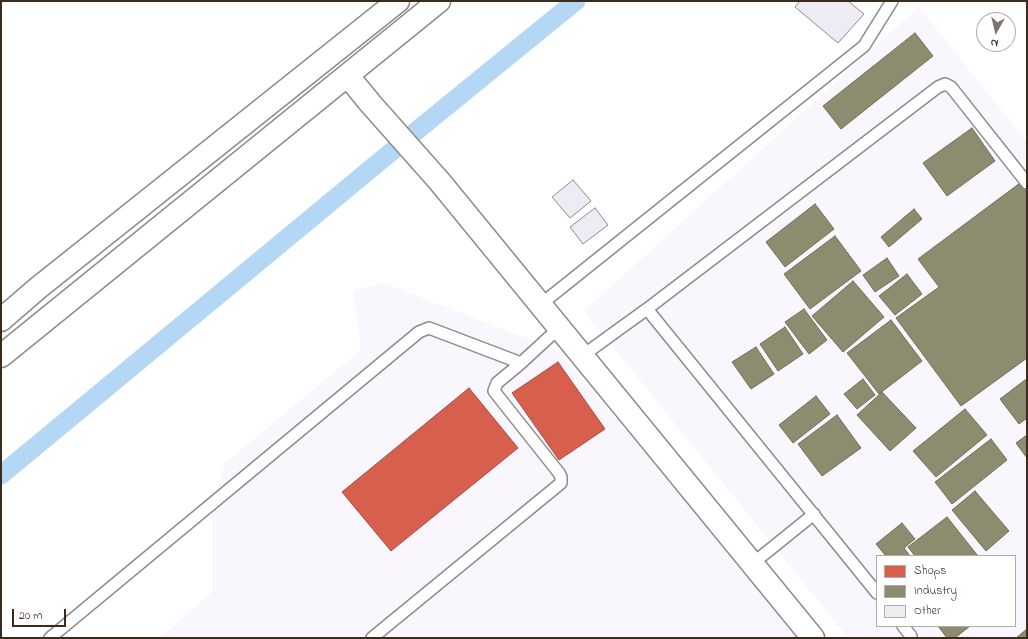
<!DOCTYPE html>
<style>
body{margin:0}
#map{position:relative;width:1028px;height:639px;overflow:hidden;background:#fff;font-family:"Indie Flower",sans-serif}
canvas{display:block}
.frame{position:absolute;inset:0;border:2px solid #3b2a1e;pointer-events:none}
.legend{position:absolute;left:876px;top:555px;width:140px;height:72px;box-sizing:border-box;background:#fff;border:1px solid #b1aaa5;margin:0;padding:5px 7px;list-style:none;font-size:12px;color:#3b2a1e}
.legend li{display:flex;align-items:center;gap:8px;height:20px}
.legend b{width:20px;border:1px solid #b1aaa5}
.north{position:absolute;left:976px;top:12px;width:40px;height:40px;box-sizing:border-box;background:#fff;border:1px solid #b1aaa5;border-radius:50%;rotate:188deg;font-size:11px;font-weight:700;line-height:16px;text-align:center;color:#3b2a1e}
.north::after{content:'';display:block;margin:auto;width:14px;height:18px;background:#80756d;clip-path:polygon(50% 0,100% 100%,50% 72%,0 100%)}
.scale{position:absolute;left:12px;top:609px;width:54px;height:18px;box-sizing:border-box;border:2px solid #3b2a1e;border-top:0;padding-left:5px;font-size:12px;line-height:14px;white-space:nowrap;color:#3b2a1e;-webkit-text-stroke:3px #fff;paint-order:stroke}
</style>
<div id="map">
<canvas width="1028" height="639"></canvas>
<div class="frame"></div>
<ul class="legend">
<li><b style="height:11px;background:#d6604d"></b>Shops</li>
<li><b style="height:11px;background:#8c8c6e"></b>Industry</li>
<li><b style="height:11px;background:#eeebf5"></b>Other</li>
</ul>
<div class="north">N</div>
<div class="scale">20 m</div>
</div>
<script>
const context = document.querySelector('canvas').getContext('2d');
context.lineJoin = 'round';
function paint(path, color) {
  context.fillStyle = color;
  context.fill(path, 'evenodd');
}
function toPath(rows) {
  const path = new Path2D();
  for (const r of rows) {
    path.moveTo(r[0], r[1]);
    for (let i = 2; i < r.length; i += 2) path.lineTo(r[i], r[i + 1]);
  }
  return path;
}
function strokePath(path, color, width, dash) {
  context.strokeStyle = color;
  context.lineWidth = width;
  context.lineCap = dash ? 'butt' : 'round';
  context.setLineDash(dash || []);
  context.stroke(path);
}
paint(toPath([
 [919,7,1027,142,1027,638,848,638,584,311],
 [877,556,1015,556,1015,626,877,626],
 [383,283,555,349,704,520,802,638,160,638,212,592,212,503,225,463,361,350,353,290]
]), '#f9f6fe');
const shops = toPath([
 [558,362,605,429,559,460,512,393,558,362],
 [469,388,518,448,391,551,342,492,469,388]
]);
paint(shops, '#d6604d');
strokePath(shops, '#a8503f', 1);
const industry = toPath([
 [915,33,933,56,841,129,823,106,915,33],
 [972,128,995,161,947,196,923,163,972,128],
 [1020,183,1027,193,1027,358,961,406,896,318,939,287,918,259,1020,183],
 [815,204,834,229,785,267,766,242,815,204],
 [914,209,922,219,889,247,881,237,914,209],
 [835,236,861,271,810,309,784,274,835,236],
 [887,258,899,276,875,292,863,275,887,258],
 [907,274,922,294,895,315,879,296,907,274],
 [853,281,884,317,843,352,812,316,853,281],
 [804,309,827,340,809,354,785,322,804,309],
 [891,320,922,361,879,394,847,353,891,320],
 [785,327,803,354,778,371,760,344,785,327],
 [756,347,774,374,751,389,732,362,756,347],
 [863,379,875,395,857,409,844,394,863,379],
 [1025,380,1027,383,1027,418,1019,424,1000,399,1025,380],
 [882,392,916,428,890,451,857,415,882,392],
 [816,396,830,414,793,443,779,425,816,396],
 [965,409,987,435,936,477,913,451,965,409],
 [837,415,861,448,822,476,798,444,837,415],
 [1027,435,1027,458,1016,443,1027,435],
 [991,439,1007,460,952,504,935,482,991,439],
 [975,491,1009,531,986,551,952,510,975,491],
 [947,517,978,556,915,556,908,547,947,517],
 [902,523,915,539,904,548,910,556,886,556,876,544,902,523],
 [938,626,970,626,955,638,947,638,938,626],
 [1027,629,1027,638,1016,638,1027,629]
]);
paint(industry, '#8c8c6e');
strokePath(industry, '#746f56', 1);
strokePath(toPath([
 [1,475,420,128,576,1]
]), '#b3d7f4', 19);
const building = toPath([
 [800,1,848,1,864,14,838,43,795,7,800,1],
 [573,180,591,201,570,218,552,197,573,180],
 [595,208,608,225,583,244,570,227,595,208]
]);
paint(building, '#eeebf5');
strokePath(building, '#8e8b88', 1);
const lane = toPath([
 [540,305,864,46,892,1],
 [647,309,877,593],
 [582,356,647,309,938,87,945,84,951,87,1027,183],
 [752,564,814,514],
 [903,626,911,636],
 [50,638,419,332,429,328,521,363],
 [372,638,561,483,561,477,559,473,494,391,497,383,521,363,559,328]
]);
const secondary = toPath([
 [348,76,370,103,440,182,813,638],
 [1,320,38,288,398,1],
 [1,356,439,1]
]);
strokePath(lane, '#8e8b88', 14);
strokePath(secondary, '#8e8b88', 25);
strokePath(lane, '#fff', 11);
strokePath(secondary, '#fff', 22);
</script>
